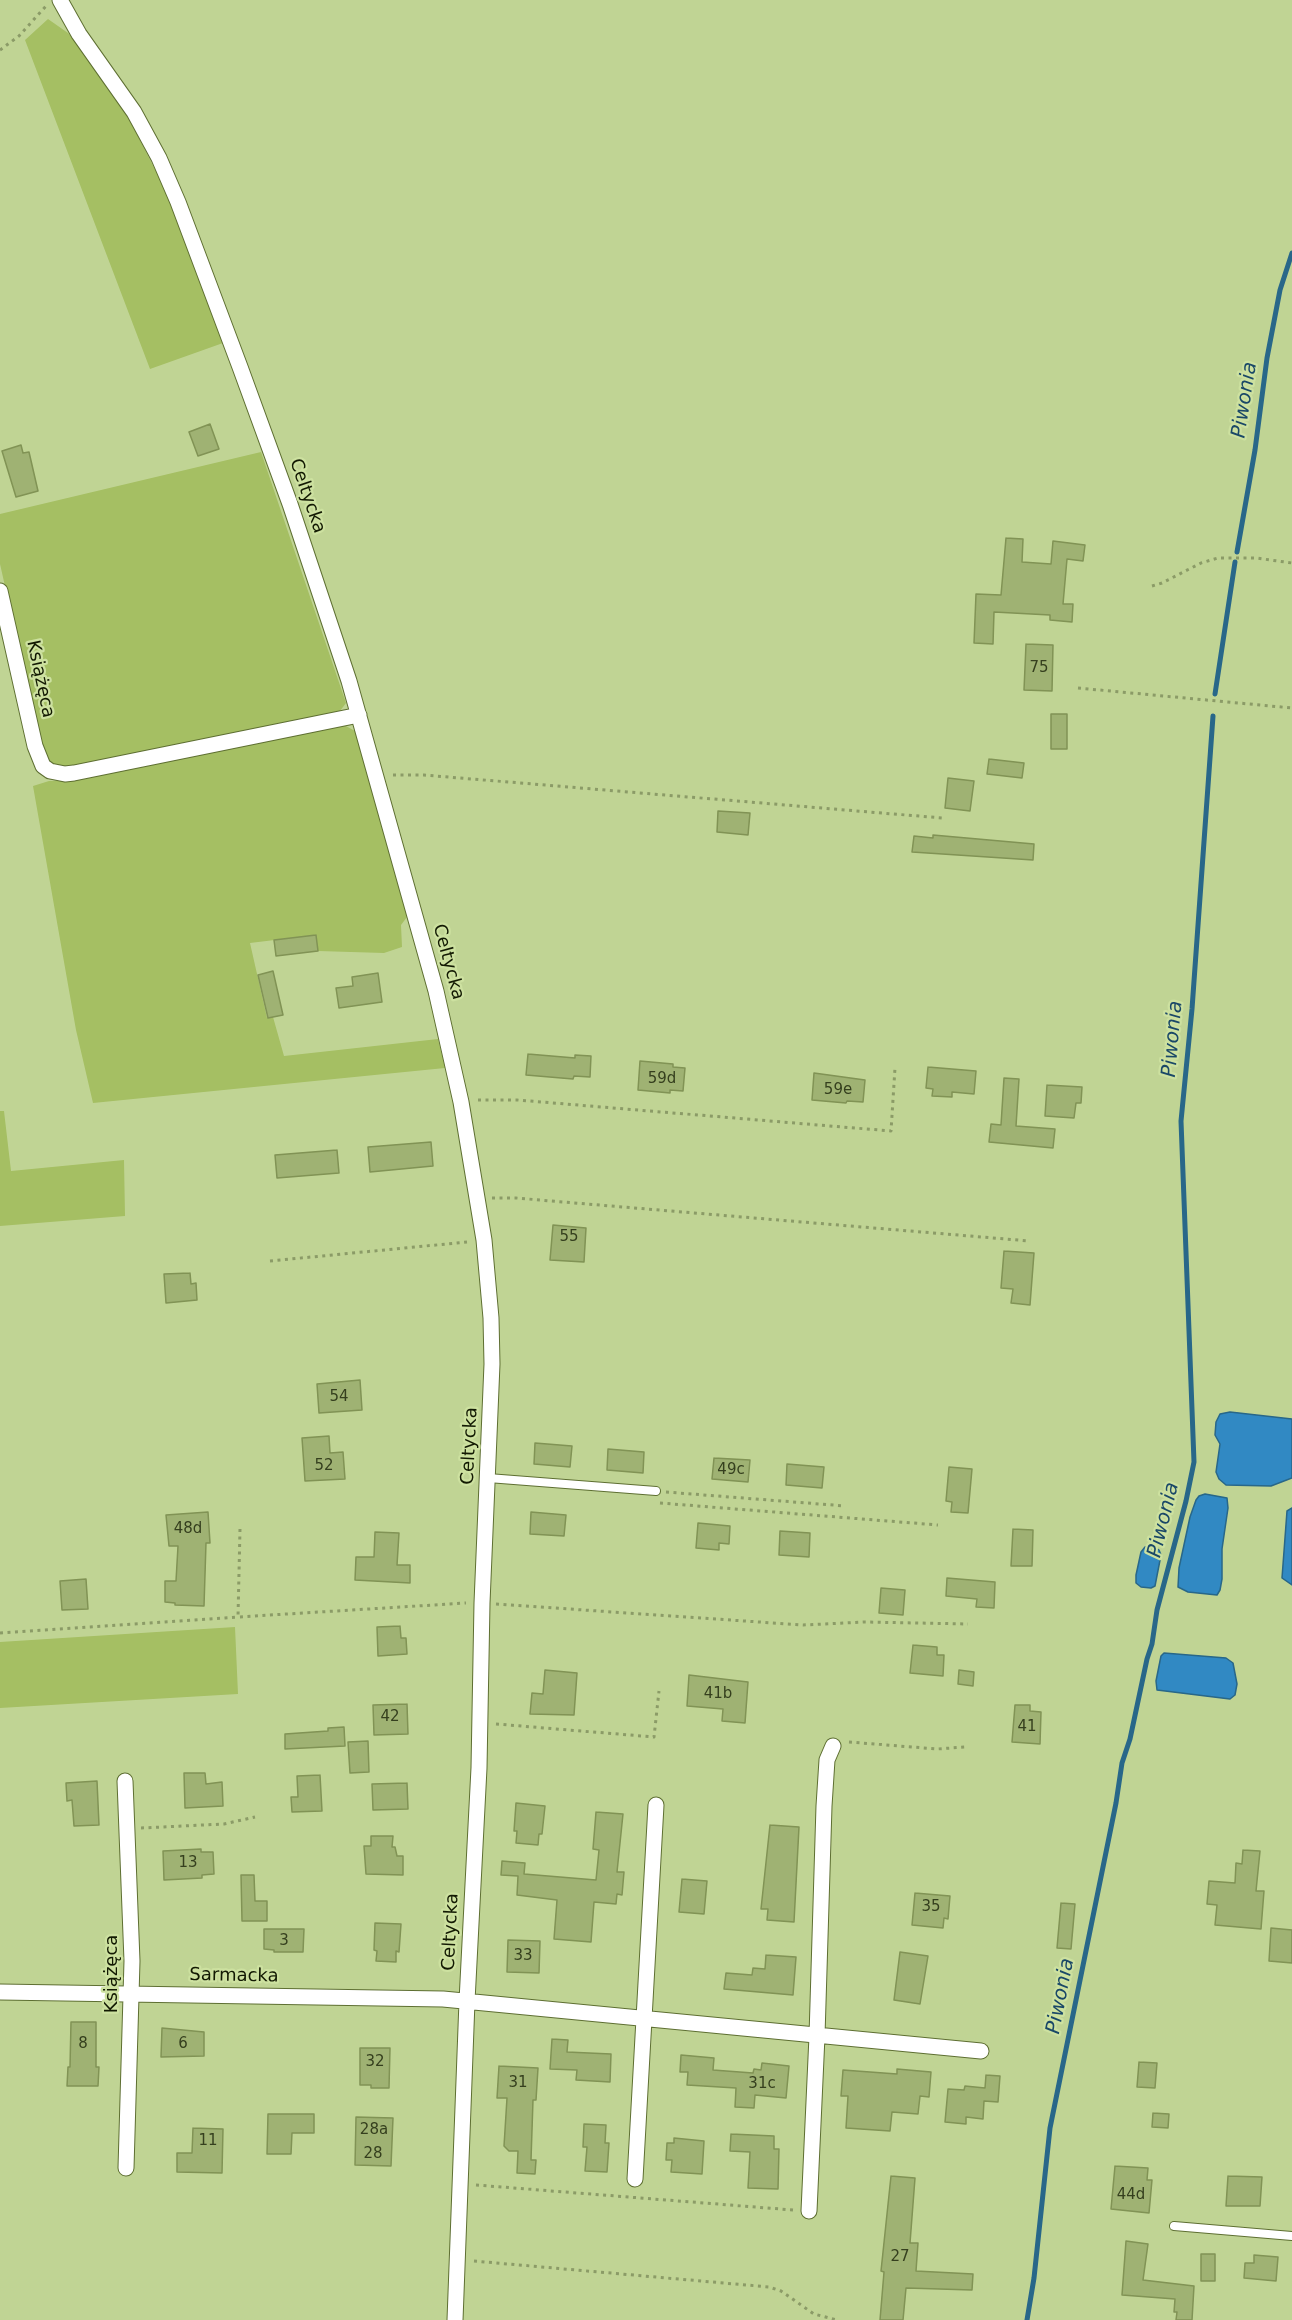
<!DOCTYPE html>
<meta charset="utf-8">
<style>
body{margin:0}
canvas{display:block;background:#c0d494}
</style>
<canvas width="1292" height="2320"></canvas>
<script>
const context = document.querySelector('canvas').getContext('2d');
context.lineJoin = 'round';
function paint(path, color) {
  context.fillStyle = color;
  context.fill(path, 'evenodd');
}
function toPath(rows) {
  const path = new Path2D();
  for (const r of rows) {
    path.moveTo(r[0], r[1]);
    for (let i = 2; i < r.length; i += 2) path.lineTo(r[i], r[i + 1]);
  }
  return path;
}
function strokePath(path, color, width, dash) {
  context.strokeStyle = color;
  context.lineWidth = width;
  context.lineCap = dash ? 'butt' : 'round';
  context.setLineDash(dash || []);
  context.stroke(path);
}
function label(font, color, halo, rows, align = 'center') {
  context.font = font + ' "DejaVu Sans",sans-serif';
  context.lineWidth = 4.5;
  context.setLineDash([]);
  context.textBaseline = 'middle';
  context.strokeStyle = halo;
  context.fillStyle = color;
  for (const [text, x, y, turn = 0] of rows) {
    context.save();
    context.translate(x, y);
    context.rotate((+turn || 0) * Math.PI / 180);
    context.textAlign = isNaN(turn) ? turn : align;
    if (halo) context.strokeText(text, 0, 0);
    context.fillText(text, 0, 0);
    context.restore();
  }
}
paint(toPath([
 [48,19,68,33,81,47,108,85,129,119,164,187,223,343,150,369,25,40],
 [261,452,346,703,340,711,324,716,66,768,56,766,47,760,42,750,0,564,0,514],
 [344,725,355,731,407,917,401,925,402,947,384,953,318,951,316,935,250,943,267,1018,273,1017,284,1056,438,1039,445,1068,93,1103,76,1030,33,786,49,781,65,781],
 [0,1111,4,1111,11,1171,124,1160,125,1216,0,1226],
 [235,1627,238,1694,0,1708,0,1642]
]), '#a5bf63');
const water = toPath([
 [1230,1412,1292,1419,1292,1478,1271,1486,1226,1485,1219,1479,1216,1472,1220,1444,1215,1435,1216,1422,1220,1414,1230,1412],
 [1205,1494,1227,1498,1228,1508,1222,1549,1222,1579,1220,1590,1217,1595,1188,1592,1178,1587,1179,1568,1190,1517,1196,1500,1199,1496,1205,1494],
 [1292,1508,1292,1585,1282,1578,1287,1511,1292,1508],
 [1153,1546,1159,1550,1161,1555,1155,1586,1151,1588,1141,1587,1136,1583,1136,1575,1141,1552,1145,1547,1153,1546],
 [1164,1653,1226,1658,1233,1663,1237,1684,1235,1695,1230,1699,1157,1690,1156,1681,1161,1656,1164,1653]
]);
paint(water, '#3189c3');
strokePath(water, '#286789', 1.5);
strokePath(toPath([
 [1237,552,1255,450,1267,358,1280,290,1292,253],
 [1215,694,1235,562],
 [1027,2320,1034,2278,1050,2128,1116,1803,1122,1763,1130,1739,1147,1659,1152,1644,1157,1610,1186,1501,1194,1462,1181,1121,1192,1009,1213,716]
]), '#286789', 5);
const building = toPath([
 [210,424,219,449,198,456,189,432,210,424],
 [21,445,23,453,29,452,38,491,16,497,2,451,21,445],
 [1006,538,1023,539,1022,562,1051,564,1053,541,1085,545,1083,561,1067,559,1063,604,1073,604,1072,622,1050,620,1050,615,994,612,993,644,974,643,976,594,1001,595,1006,538],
 [1026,644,1053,645,1052,691,1024,690,1026,644],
 [1051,714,1067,714,1067,749,1051,749,1051,714],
 [989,759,1024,763,1022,778,987,774,989,759],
 [948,778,974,781,970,811,945,808,948,778],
 [718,811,750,813,748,835,717,832,718,811],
 [933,835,1034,844,1033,860,912,852,914,836,933,838,933,835],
 [316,935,318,951,276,956,274,940,316,935],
 [273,971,283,1015,268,1018,258,975,273,971],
 [378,973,382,1002,339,1008,336,988,353,986,352,977,378,973],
 [528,1054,575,1058,575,1055,591,1056,590,1077,574,1076,573,1079,526,1075,528,1054],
 [640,1061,673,1064,673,1067,685,1068,683,1091,670,1090,670,1093,638,1090,640,1061],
 [928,1067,976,1071,974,1094,952,1092,952,1097,932,1096,933,1089,926,1088,928,1067],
 [814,1073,865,1080,863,1102,847,1101,846,1103,812,1100,814,1073],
 [1004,1078,1019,1079,1016,1126,1055,1129,1053,1148,989,1142,991,1124,1001,1125,1004,1078],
 [1047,1085,1082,1087,1081,1103,1076,1103,1074,1118,1045,1116,1047,1085],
 [431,1142,433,1166,370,1172,368,1147,431,1142],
 [337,1150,339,1173,277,1178,275,1155,337,1150],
 [553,1225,586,1228,584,1262,550,1260,553,1225],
 [1004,1251,1034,1253,1030,1305,1011,1303,1013,1289,1001,1288,1004,1251],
 [190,1273,191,1284,196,1283,197,1300,166,1303,164,1274,190,1273],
 [360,1380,362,1410,319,1413,317,1384,360,1380],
 [329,1436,330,1453,343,1452,345,1479,305,1481,302,1438,329,1436],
 [535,1443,572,1446,570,1467,534,1464,535,1443],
 [608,1449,644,1452,643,1473,607,1470,608,1449],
 [714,1458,750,1460,748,1482,712,1479,714,1458],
 [787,1464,824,1467,822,1488,786,1485,787,1464],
 [949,1467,972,1469,968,1513,951,1512,952,1502,946,1501,949,1467],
 [208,1512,210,1543,206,1543,204,1606,175,1605,175,1603,165,1602,165,1581,176,1581,178,1546,169,1546,166,1515,208,1512],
 [531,1512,566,1515,564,1536,530,1534,531,1512],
 [698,1523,730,1526,729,1544,719,1543,719,1550,696,1548,698,1523],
 [1013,1529,1033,1530,1032,1566,1011,1566,1013,1529],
 [780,1531,810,1533,809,1557,779,1555,780,1531],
 [375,1532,399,1533,397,1565,410,1565,410,1583,355,1580,356,1557,374,1557,375,1532],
 [947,1578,995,1582,994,1608,976,1607,977,1599,946,1596,947,1578],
 [86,1579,88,1609,62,1610,60,1581,86,1579],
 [881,1588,905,1590,903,1615,879,1613,881,1588],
 [400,1626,401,1638,406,1638,407,1654,378,1656,377,1627,400,1626],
 [913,1645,937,1647,937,1655,944,1655,943,1676,910,1673,913,1645],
 [545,1670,577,1673,574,1715,530,1714,532,1693,543,1694,545,1670],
 [959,1670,974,1672,973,1686,958,1684,959,1670],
 [689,1675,748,1682,745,1723,722,1721,723,1709,687,1706,689,1675],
 [407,1704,408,1734,374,1735,373,1705,407,1704],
 [1015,1705,1030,1705,1030,1711,1041,1712,1040,1744,1012,1742,1015,1705],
 [344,1727,345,1746,285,1749,285,1734,328,1731,328,1728,344,1727],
 [368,1741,369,1772,350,1773,348,1742,368,1741],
 [184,1773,205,1773,206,1784,222,1782,223,1806,185,1808,184,1773],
 [320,1775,322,1811,292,1812,291,1797,298,1797,297,1776,320,1775],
 [97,1781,99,1825,74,1826,72,1800,67,1801,66,1783,97,1781],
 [407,1783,408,1809,373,1810,372,1784,407,1783],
 [516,1803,545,1806,542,1834,539,1834,538,1845,516,1843,517,1831,514,1831,516,1803],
 [596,1812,623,1814,617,1872,624,1872,622,1895,617,1894,616,1904,594,1902,591,1942,554,1939,557,1900,517,1895,518,1876,501,1875,502,1861,525,1863,524,1874,596,1880,599,1850,593,1849,596,1812],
 [770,1825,799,1827,794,1922,767,1920,768,1909,761,1909,770,1825],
 [371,1836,393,1836,392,1847,395,1847,397,1856,403,1856,403,1875,366,1874,364,1846,371,1846,371,1836],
 [201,1849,201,1852,213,1852,214,1874,202,1875,202,1878,164,1880,163,1851,201,1849],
 [1243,1850,1260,1851,1256,1891,1264,1891,1261,1929,1215,1925,1217,1905,1207,1904,1209,1881,1235,1883,1236,1863,1242,1864,1243,1850],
 [241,1875,254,1875,255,1901,267,1901,267,1921,242,1921,241,1875],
 [682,1879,707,1881,704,1914,679,1912,682,1879],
 [915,1893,950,1896,948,1919,944,1918,943,1928,912,1925,915,1893],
 [1061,1903,1075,1904,1071,1949,1057,1948,1061,1903],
 [375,1923,401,1924,399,1952,396,1951,396,1962,376,1961,377,1951,374,1950,375,1923],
 [1271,1928,1292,1930,1292,1963,1269,1961,1271,1928],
 [264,1929,304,1929,303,1952,274,1952,274,1950,264,1949,264,1929],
 [508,1940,540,1941,539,1973,507,1972,508,1940],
 [900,1952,928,1956,920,2004,894,2000,900,1952],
 [766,1955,796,1957,793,1995,724,1989,726,1973,752,1975,753,1968,765,1969,766,1955],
 [71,2022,96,2022,96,2067,99,2067,98,2086,67,2086,68,2067,70,2067,71,2022],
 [162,2028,204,2032,204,2056,161,2057,162,2028],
 [552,2039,568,2040,567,2052,611,2054,610,2082,576,2080,577,2070,550,2069,552,2039],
 [360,2048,390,2048,389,2088,371,2088,371,2085,360,2085,360,2048],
 [681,2055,714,2058,713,2070,753,2073,754,2069,761,2070,762,2063,789,2066,786,2098,755,2095,754,2108,735,2107,736,2088,687,2085,688,2072,680,2072,681,2055],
 [1139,2062,1157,2063,1155,2088,1137,2087,1139,2062],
 [499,2066,538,2068,536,2100,533,2100,531,2160,536,2160,535,2174,517,2173,518,2151,509,2151,504,2146,507,2098,497,2098,499,2066],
 [897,2069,931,2072,929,2097,920,2096,918,2114,892,2112,890,2131,846,2128,848,2096,841,2096,843,2070,897,2074,897,2069],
 [986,2075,1000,2076,998,2102,984,2101,983,2119,966,2117,966,2124,945,2122,948,2089,964,2090,965,2086,985,2088,986,2075],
 [1153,2113,1169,2114,1168,2128,1152,2127,1153,2113],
 [268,2114,314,2114,314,2133,292,2133,291,2154,267,2154,268,2114],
 [356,2117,393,2118,391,2166,355,2165,356,2117],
 [584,2124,606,2125,605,2143,609,2143,607,2172,585,2171,587,2147,583,2147,584,2124],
 [193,2128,223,2129,222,2173,177,2172,177,2153,192,2153,193,2128],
 [731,2134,774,2136,774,2149,779,2149,778,2189,748,2188,750,2152,730,2151,731,2134],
 [674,2138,704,2141,702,2174,671,2172,672,2160,666,2160,667,2143,674,2143,674,2138],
 [1115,2166,1148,2168,1147,2180,1152,2180,1149,2213,1111,2209,1115,2166],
 [891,2176,915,2178,910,2243,918,2243,916,2271,973,2274,972,2290,906,2288,903,2320,880,2320,884,2272,881,2271,891,2176],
 [1228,2176,1262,2177,1260,2206,1226,2206,1228,2176],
 [1126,2241,1148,2244,1143,2280,1194,2286,1192,2320,1176,2320,1177,2312,1174,2312,1175,2299,1122,2295,1126,2241],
 [1201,2254,1215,2254,1215,2281,1201,2281,1201,2254],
 [1254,2255,1278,2257,1276,2281,1244,2278,1245,2263,1254,2263,1254,2255]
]);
paint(building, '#9fb273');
strokePath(building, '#819355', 1.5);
const service = toPath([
 [488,1478,656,1491],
 [1174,2226,1292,2236]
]);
const minor = toPath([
 [60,0,79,34,134,112,159,158,178,202,240,367,290,504,349,681,436,991,461,1102,484,1240,491,1318,492,1364,482,1603,479,1768,467,2001,455,2320],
 [0,591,35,746,43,766,50,771,65,774,74,773,359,715],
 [125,1781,132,1961,126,2168],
 [0,1992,443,1999,981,2051],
 [635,2179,656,1805],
 [809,2211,817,2036,824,1806,827,1760,833,1746]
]);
strokePath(service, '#5e6f32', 10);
strokePath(minor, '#5e6f32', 17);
strokePath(toPath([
 [0,50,19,36,46,6],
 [1152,586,1162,583,1201,563,1218,558,1256,558,1292,563],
 [1078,688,1292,708],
 [393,775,424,775,942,818],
 [478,1100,517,1100,891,1131,895,1068],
 [492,1198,516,1198,1029,1241],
 [270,1261,467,1242],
 [666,1492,845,1506],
 [660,1503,938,1525],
 [240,1529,238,1617,466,1603],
 [496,1604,803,1625,865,1622,968,1624],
 [0,1633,238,1617],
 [496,1724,654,1737,659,1691],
 [849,1742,937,1749,965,1747],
 [141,1828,224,1824,255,1817],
 [476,2185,793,2210],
 [474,2261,769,2287,781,2291,814,2314,837,2320]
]), '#8b9b67', 3, [3, 4.5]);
strokePath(service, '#fff', 8);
strokePath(minor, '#fff', 15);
label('15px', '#353f1e', null, [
 ["75",1039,668],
 ["59d",662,1079],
 ["59e",838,1090],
 ["55",569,1237],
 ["54",339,1397],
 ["52",324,1466],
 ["49c",731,1470],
 ["48d",188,1529],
 ["41b",718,1694],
 ["42",390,1717],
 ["41",1027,1727],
 ["13",188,1863],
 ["35",931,1907],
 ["3",284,1941],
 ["33",523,1956],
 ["8",83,2044],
 ["6",183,2044],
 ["32",375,2062],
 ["31",518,2083],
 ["31c",762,2084],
 ["28a",374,2130],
 ["11",208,2141],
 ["28",373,2154],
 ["44d",1131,2195],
 ["27",900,2257]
]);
label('18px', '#121902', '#cde1a0', [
 ["Celtycka",307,496,71],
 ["Książęca",40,679,78],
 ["Celtycka",448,962,75],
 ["Celtycka",470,1446,-87],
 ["Celtycka",451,1932,-87],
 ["Książęca",112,1974,-90],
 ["Sarmacka",234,1976,1]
]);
label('italic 20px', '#1a4867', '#cde1a0', [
 ["Piwonia",1245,400,-81],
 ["Piwonia",1173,1039,-85],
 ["Piwonia",1164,1520,-76],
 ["Piwonia",1061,1996,-79]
]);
</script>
